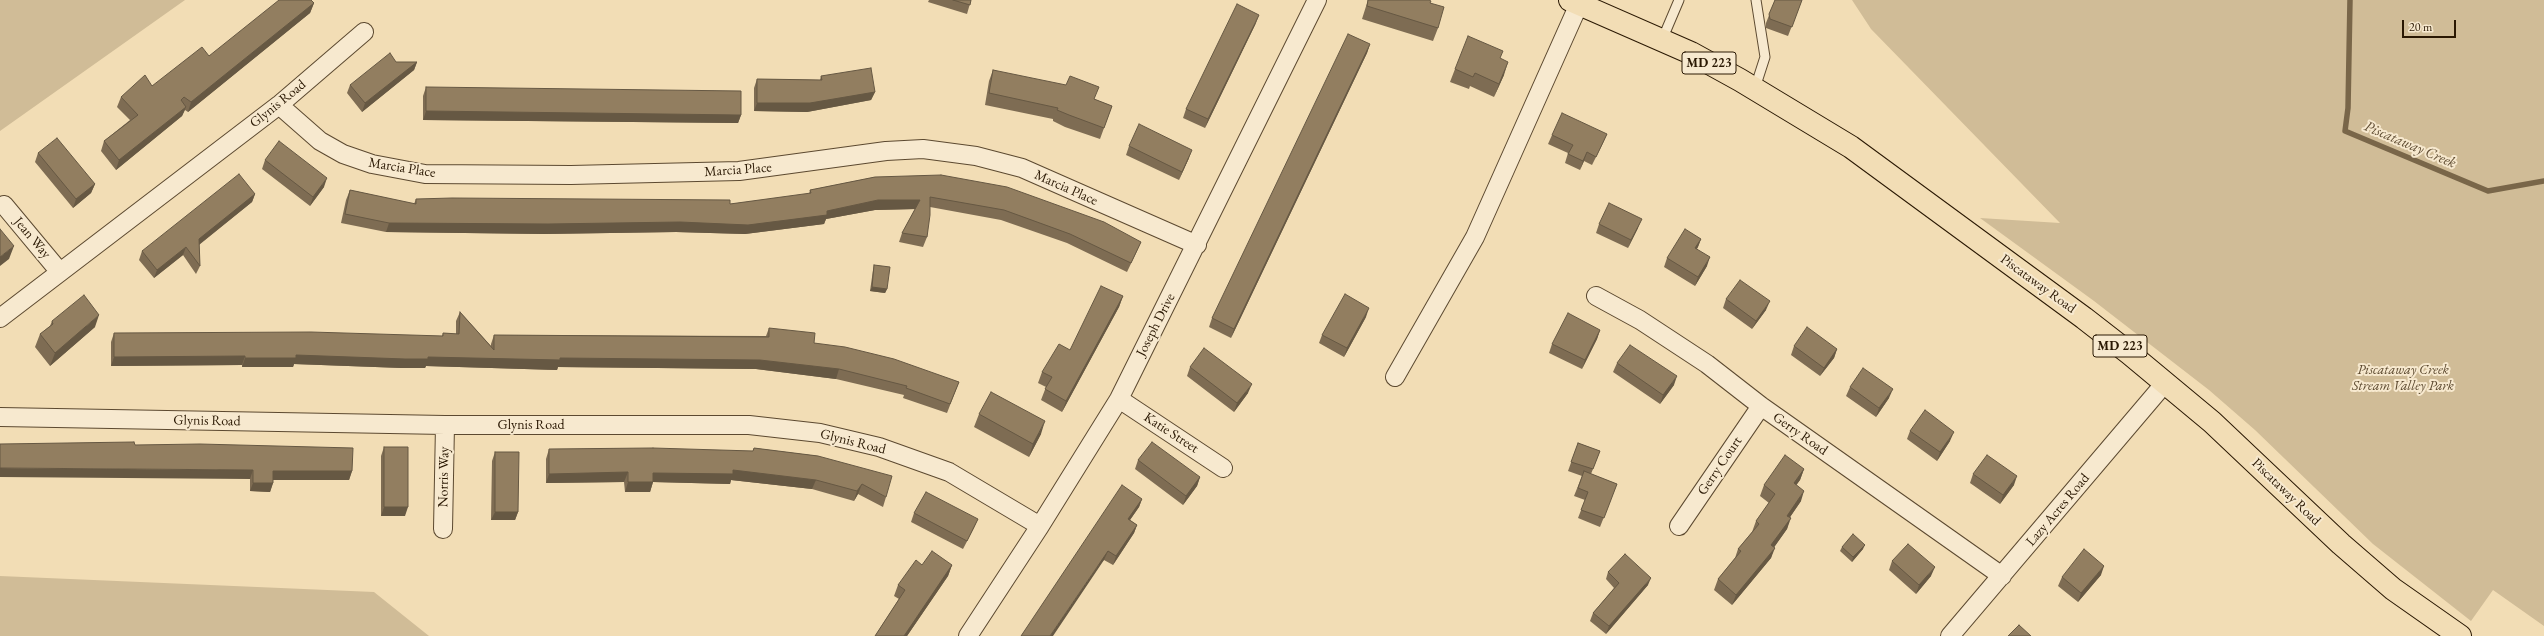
<!DOCTYPE html>
<style>
body{margin:0}
#map{position:relative;width:2544px;height:636px;overflow:hidden;background:#f2ddb5;font-family:"EB Garamond",serif}
canvas{display:block}
.scale{position:absolute;left:2402px;top:20px;width:54px;height:18px;box-sizing:border-box;border:2px solid #2a1803;border-top:0;padding-left:5px;font-size:12px;line-height:14px;white-space:nowrap;color:#2a1803;-webkit-text-stroke:3px #f7e9cf;paint-order:stroke}
</style>
<div id="map">
<canvas width="2544" height="636"></canvas>
<div class="scale">20 m</div>
</div>
<script>
const context = document.querySelector('canvas').getContext('2d');
context.lineJoin = 'round';
function paint(path, color) {
  context.fillStyle = color;
  context.fill(path, 'evenodd');
}
function toPath(rows) {
  const path = new Path2D();
  for (const r of rows) {
    path.moveTo(r[0], r[1]);
    for (let i = 2; i < r.length; i += 2) path.lineTo(r[i], r[i + 1]);
  }
  return path;
}
function strokePath(path, color, width, dash) {
  context.strokeStyle = color;
  context.lineWidth = width;
  context.lineCap = dash ? 'butt' : 'round';
  context.setLineDash(dash || []);
  context.stroke(path);
}
function label(font, color, halo, rows, align = 'center') {
  context.font = font + ' "EB Garamond",serif';
  context.lineWidth = 4;
  context.setLineDash([]);
  context.textBaseline = 'middle';
  context.strokeStyle = halo;
  context.fillStyle = color;
  for (const [text, x, y, turn = 0] of rows) {
    context.save();
    context.translate(x, y);
    context.rotate((+turn || 0) * Math.PI / 180);
    context.textAlign = isNaN(turn) ? turn : align;
    if (halo) context.strokeText(text, 0, 0);
    context.fillText(text, 0, 0);
    context.restore();
  }
}
paint(toPath([
 [0,0,185,0,0,131],
 [1852,0,2544,0,2544,626,2493,590,2471,621,2373,544,2255,430,2209,390,2094,301,1980,218,2060,223,1871,29],
 [0,576,374,592,429,636,0,636]
]), '#d0bc97');
strokePath(toPath([
 [2350,0,2348,108,2345,131,2488,191,2544,181]
]), '#796649', 5.5);
const lane = toPath([
 [1662,40,1679,0],
 [1755,88,1765,57,1756,0]
]);
const street = toPath([
 [279,105,320,141,343,154,372,164,425,174,571,175,739,171,886,151,923,149,976,156,1022,168,1197,245],
 [4,205,59,271],
 [1596,296,1640,320,1707,364,1761,406,2002,576],
 [0,318,279,105,364,32],
 [1395,377,1475,237,1579,4],
 [1119,399,1223,468],
 [0,417,445,425,749,425,820,433,879,447,949,472,1040,526],
 [1679,526,1761,406],
 [443,529,445,425],
 [968,636,1040,526,1119,399,1317,0],
 [1950,636,2165,383]
]);
const primary = toPath([
 [1570,0,1691,53,1740,80,1851,147,2084,318,2129,353,2212,422,2341,544,2393,589,2460,636]
]);
strokePath(lane, '#5c4930', 11);
strokePath(street, '#5c4930', 20);
strokePath(primary, '#2a1803', 24);
strokePath(lane, '#f7e9cf', 9);
strokePath(street, '#f7e9cf', 18);
strokePath(primary, '#f2ddb5', 22);
paint(toPath([
 [929,0,971,0,967,14,928,2],
 [1368,0,1429,0,1438,28,1433,41,1362,19],
 [1775,0,1802,0,1788,36,1766,28,1766,23],
 [314,3,310,13,188,112,185,110,182,116,116,170,101,151,104,141,130,120,117,107,121,97,152,86,209,56],
 [1256,23,1205,128,1183,118,1186,109],
 [1370,44,1367,53,1231,338,1209,327,1212,318],
 [1500,58,1504,75,1494,97,1470,86,1469,89,1450,82,1455,69],
 [396,62,417,62,414,70,362,112,347,93,350,85],
 [993,70,1094,99,1112,106,1100,139,1065,127,1053,121,1053,119,985,105,989,81],
 [821,76,875,92,871,100,807,112,754,111,754,88,757,79,820,80],
 [426,87,741,115,738,123,423,120,423,96],
 [1607,134,1603,143,1592,165,1584,161,1580,170,1565,163,1568,153,1548,144,1552,135],
 [1129,146,1189,158,1179,180,1126,155],
 [38,153,95,184,91,193,73,208,35,162],
 [265,160,324,187,310,206,262,169],
 [875,177,1141,242,1137,251,1127,272,1067,243,1001,220,930,207,927,237,923,247,899,242,902,233,915,209,875,210,826,219,824,224,745,234,676,232,544,234,386,232,341,223,346,200,350,190,414,204,416,199,730,204,809,194,810,190],
 [255,194,252,202,199,245,200,266,196,274,183,255,154,278,139,260,142,251],
 [1599,224,1638,228,1628,248,1596,233],
 [1701,239,1697,249,1707,266,1695,286,1664,267,1667,258],
 [874,265,887,289,885,293,870,291,873,270],
 [1123,296,1119,307,1062,412,1041,400,1046,387,1038,383,1042,372,1070,350],
 [1726,299,1766,310,1752,329,1723,308],
 [460,312,491,346,491,344,494,335,766,336,769,328,814,343,959,382,947,413,903,398,904,395,836,379,756,369,558,367,557,370,426,366,425,368,402,368,294,364,293,367,242,367,242,365,111,366,111,342,114,333,442,336,443,333,456,334,456,321],
 [1366,317,1344,357,1319,343,1322,335],
 [52,321,95,327,50,366,35,347,40,334,50,326],
 [1600,330,1597,339,1582,369,1549,353,1552,344],
 [1794,346,1837,349,1834,358,1820,376,1791,355],
 [1617,363,1674,385,1660,404,1613,372],
 [1190,367,1248,393,1234,412,1187,376],
 [1850,387,1889,398,1876,417,1846,396],
 [979,414,1041,434,1029,457,974,427],
 [1910,431,1950,441,1937,461,1907,439],
 [1578,443,1600,451,1591,474,1617,484,1600,527,1578,518,1585,500,1574,496,1582,476,1568,471],
 [135,445,352,471,349,480,273,480,273,483,270,492,250,491,250,479],
 [384,447,405,516,381,516,381,456],
 [754,448,818,456,886,497,883,507,858,494,854,501,812,489,731,480,730,484,653,482,650,492,625,492,624,482,546,483,546,459,549,449,753,451],
 [495,452,518,512,515,520,491,520,492,461],
 [1138,460,1200,477,1197,486,1183,505,1135,469],
 [1804,469,1800,480,1796,485,1801,501,1790,517,1787,529,1774,547,1771,558,1732,605,1714,590,1718,579,1735,558,1738,549,1752,532,1756,521,1769,503,1760,496,1764,485],
 [1973,474,2014,485,2000,504,1970,483],
 [1142,499,1139,507,1130,520,1137,525,1134,533,1113,565,1104,560,1021,636],
 [914,513,978,519,974,528,963,549,911,522],
 [1842,547,1863,549,1852,562,1840,551],
 [1892,561,1931,576,1916,594,1889,570],
 [922,565,952,565,948,576,907,636,875,636,899,599,894,596,898,585],
 [1608,572,1648,585,1606,634,1590,621,1593,613,1614,588,1606,579],
 [2101,575,2078,602,2058,586,2062,577]
]), '#7e6c53');
paint(toPath([
 [314,3,310,13,188,112,191,102],
 [1259,15,1256,23,1205,128,1208,119],
 [1370,44,1367,53,1231,338,1234,329],
 [417,62,414,70,362,112,365,103],
 [1508,62,1504,75,1494,97,1499,84],
 [875,92,871,100,807,112,754,111,757,103],
 [186,107,182,116,116,170,119,160],
 [426,111,741,115,738,123,423,120],
 [1192,150,1189,158,1179,180,1182,172],
 [1587,152,1584,161,1580,170,1583,161],
 [327,178,324,187,310,206,313,197],
 [95,184,91,193,73,208,76,199],
 [255,194,252,202,196,247,199,239],
 [878,200,920,200,917,209,875,210,826,219,824,224,745,234,676,232,544,234,386,232,389,223,827,211],
 [1642,219,1638,228,1628,248,1631,240],
 [1701,239,1698,247,1692,256,1695,248],
 [14,246,9,259,0,266,0,257],
 [186,247,183,255,154,278,157,270],
 [1710,257,1707,266,1695,286,1698,277],
 [872,287,887,289,885,293,870,291],
 [1123,296,1119,307,1062,412,1066,401],
 [1770,301,1766,310,1752,329,1756,321],
 [1369,308,1366,317,1344,357,1347,348],
 [99,315,95,327,50,366,55,353],
 [1600,330,1597,339,1582,369,1585,360],
 [1837,349,1834,358,1820,376,1824,368],
 [296,355,760,360,839,369,836,379,756,369,558,367,557,370,426,366,425,368,402,368,294,364,293,367,242,367,245,358],
 [245,356,242,365,111,366,114,357],
 [1677,376,1674,385,1660,404,1663,395],
 [1252,384,1248,393,1234,412,1237,403],
 [1893,389,1889,398,1876,417,1879,408],
 [1045,421,1041,434,1029,457,1033,444],
 [1954,432,1950,441,1937,461,1940,452],
 [0,468,253,470,250,479,0,477],
 [1804,469,1800,480,1790,494,1794,483],
 [733,470,816,480,812,489,731,480,730,484,653,482,650,492,625,492,628,482,653,473],
 [273,471,352,471,349,480,270,480],
 [628,472,624,482,546,483,549,474],
 [2017,476,2014,485,2000,504,2003,495],
 [1200,477,1197,486,1183,505,1186,496],
 [253,483,273,483,270,492,250,491],
 [862,484,858,494,854,501,857,491],
 [1804,491,1801,501,1784,526,1787,516],
 [1142,499,1139,507,1125,527,1128,519],
 [384,507,408,507,405,516,381,516],
 [495,512,518,512,515,520,491,520],
 [1791,518,1787,529,1768,556,1771,545],
 [1137,525,1134,533,1113,565,1116,556],
 [1865,545,1863,549,1852,562,1853,557],
 [1775,548,1771,558,1732,605,1736,595],
 [1108,551,1104,560,1053,636,1050,636],
 [952,565,948,576,907,636,904,636],
 [2104,566,2101,575,2078,602,2081,593],
 [1935,567,1931,576,1916,594,1919,585],
 [1651,578,1648,585,1606,634,1609,626]
]), '#665843');
const building = toPath([
 [279,0,311,0,314,3,191,102,184,97,181,100,186,107,119,160,104,141,138,115,121,97,145,75,152,86,202,47,209,56,279,0],
 [953,0,971,0,970,5,953,0],
 [1368,0,1429,0,1431,1,1430,3,1444,7,1438,28,1367,6,1368,0],
 [1775,0,1802,0,1792,27,1770,19,1769,14,1775,0],
 [1237,4,1259,15,1208,119,1186,109,1237,4],
 [1348,34,1370,44,1234,329,1212,318,1348,34],
 [1468,36,1503,51,1500,58,1508,62,1499,84,1475,73,1473,77,1455,69,1468,36],
 [390,53,396,62,417,62,365,103,350,85,390,53],
 [871,68,875,92,810,103,757,103,757,79,822,80,821,76,871,68],
 [993,70,1066,85,1070,76,1099,87,1094,99,1112,106,1104,128,1069,115,1057,110,1058,108,989,93,993,70],
 [426,87,741,91,741,115,426,111,426,87],
 [1562,113,1607,134,1596,157,1587,152,1583,161,1568,154,1573,145,1552,135,1562,113],
 [1139,124,1192,150,1182,172,1129,146,1139,124],
 [57,138,95,184,76,199,38,153,57,138],
 [279,141,327,178,313,197,265,160,279,141],
 [239,174,255,194,199,239,200,266,186,247,157,270,142,251,239,174],
 [941,175,1007,187,1104,222,1141,242,1131,263,1070,234,1004,210,930,197,930,215,927,237,902,233,920,200,878,200,827,211,827,215,748,225,680,222,548,224,389,223,345,214,350,190,416,204,416,199,452,198,730,200,730,204,811,193,810,190,875,177,941,175],
 [1609,203,1642,219,1631,240,1599,224,1609,203],
 [0,229,14,246,0,257,0,229],
 [1685,229,1701,239,1695,248,1710,257,1698,277,1667,258,1685,229],
 [874,265,890,267,887,289,872,287,874,265],
 [1740,280,1770,301,1756,321,1726,299,1740,280],
 [1101,286,1123,296,1066,401,1045,389,1052,377,1042,372,1059,344,1070,350,1101,286],
 [1345,294,1369,308,1347,348,1322,335,1345,294],
 [84,295,99,315,55,353,40,334,53,324,52,321,84,295],
 [460,312,494,350,494,335,769,337,769,328,815,333,814,343,845,347,894,359,959,382,950,404,906,388,907,386,839,369,760,360,560,358,560,360,428,357,428,359,405,359,296,355,296,358,245,358,245,356,114,357,114,333,311,332,443,336,443,333,459,334,460,312],
 [1568,313,1600,330,1585,360,1552,344,1568,313],
 [1807,327,1837,349,1824,368,1794,346,1807,327],
 [1630,345,1677,376,1663,395,1617,363,1630,345],
 [1204,348,1252,384,1237,403,1190,367,1204,348],
 [1863,368,1893,389,1879,408,1850,387,1863,368],
 [991,392,1045,421,1033,444,979,414,991,392],
 [1925,410,1954,432,1940,452,1910,431,1925,410],
 [134,442,135,445,200,444,353,448,352,471,273,471,273,483,253,483,253,470,0,468,0,444,134,442],
 [1152,442,1200,477,1186,496,1138,460,1152,442],
 [1578,443,1600,451,1593,469,1571,462,1578,443],
 [384,447,408,447,408,507,384,507,384,447],
 [653,448,753,451,754,448,818,456,892,476,886,497,862,484,857,491,816,480,733,470,733,474,653,473,653,482,628,482,628,472,549,474,549,449,653,448],
 [495,452,519,452,518,512,495,512,495,452],
 [1785,455,1804,469,1794,483,1804,491,1787,516,1791,518,1771,545,1775,548,1736,595,1718,579,1741,551,1738,549,1759,524,1756,521,1775,494,1764,485,1785,455],
 [1987,455,2017,476,2003,495,1973,474,1987,455],
 [1584,471,1617,484,1604,518,1581,510,1588,492,1578,488,1584,471],
 [1122,485,1142,499,1128,519,1137,525,1116,556,1108,551,1050,636,1021,636,1122,485],
 [926,492,978,519,967,541,914,513,926,492],
 [1853,534,1865,545,1853,557,1842,547,1853,534],
 [1908,544,1935,567,1919,585,1892,561,1908,544],
 [2084,549,2104,566,2081,593,2062,577,2084,549],
 [932,551,952,565,904,636,875,636,905,590,898,585,916,560,922,565,932,551],
 [1625,554,1651,578,1609,626,1593,613,1619,583,1608,572,1625,554],
 [2019,625,2031,636,2008,636,2019,625]
]);
paint(building, '#927e60');
strokePath(building, '#665843', 1);
for (const [x, y, w] of [
 [1709,63,54],
 [2120,346,54]
]) {
  const box = new Path2D();
  box.roundRect(x - w / 2, y - 11, w, 22, 3);
  context.fillStyle = '#f7e9cf';
  context.fill(box);
  strokePath(box, '#2a1803', 1);
}
label('bold 13px', '#2a1803', null, [
 ["MD 223",1709,63],
 ["MD 223",2120,346]
]);
label('14px', '#2a1803', '#f7e9cf', [
 ["Glynis Road",278,104,-39],
 ["Marcia Place",402,168,9],
 ["Marcia Place",738,170,-4],
 ["Marcia Place",1066,188,24],
 ["Jean Way",32,238,50],
 ["Piscataway Road",2038,284,36],
 ["Joseph Drive",1156,325,-63],
 ["Glynis Road",207,421,1],
 ["Glynis Road",531,425],
 ["Katie Street",1171,433,33],
 ["Gerry Road",1800,434,35],
 ["Glynis Road",853,442,14],
 ["Gerry Court",1720,466,-56],
 ["Norris Way",444,477,-89],
 ["Piscataway Road",2286,492,44],
 ["Lazy Acres Road",2058,510,-50]
]);
label('italic 14px', '#5c492f', '#f7e9cf', [
 ["Piscataway Creek",2403,370],
 ["Stream Valley Park",2403,386]
]);
label('italic 15px', '#5f4c32', '#f7e9cf', [
 ["Piscataway Creek",2410,145,23]
]);
</script>
